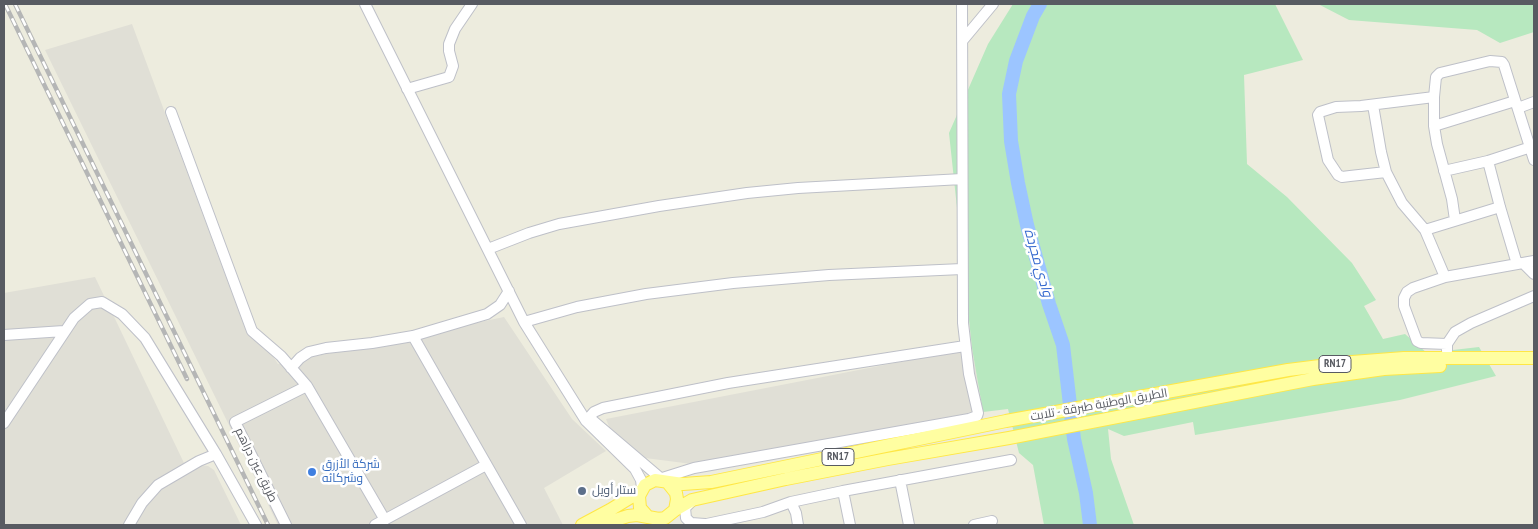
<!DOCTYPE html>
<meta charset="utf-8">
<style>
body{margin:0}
#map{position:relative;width:1538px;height:529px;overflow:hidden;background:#edecde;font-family:"PT Sans Narrow",sans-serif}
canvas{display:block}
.frame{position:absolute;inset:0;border:5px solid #585b62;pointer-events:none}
</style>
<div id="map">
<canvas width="1538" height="529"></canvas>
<div class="frame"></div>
</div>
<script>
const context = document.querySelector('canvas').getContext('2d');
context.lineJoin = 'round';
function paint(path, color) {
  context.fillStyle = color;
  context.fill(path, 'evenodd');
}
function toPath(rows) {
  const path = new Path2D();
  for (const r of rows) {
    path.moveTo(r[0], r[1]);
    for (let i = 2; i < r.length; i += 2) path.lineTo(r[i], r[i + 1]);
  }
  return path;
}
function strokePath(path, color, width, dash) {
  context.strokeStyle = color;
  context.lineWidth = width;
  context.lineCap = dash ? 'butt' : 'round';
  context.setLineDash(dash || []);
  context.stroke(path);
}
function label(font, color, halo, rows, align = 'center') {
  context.font = font + ' "PT Sans Narrow",Cairo,sans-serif';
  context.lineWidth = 5;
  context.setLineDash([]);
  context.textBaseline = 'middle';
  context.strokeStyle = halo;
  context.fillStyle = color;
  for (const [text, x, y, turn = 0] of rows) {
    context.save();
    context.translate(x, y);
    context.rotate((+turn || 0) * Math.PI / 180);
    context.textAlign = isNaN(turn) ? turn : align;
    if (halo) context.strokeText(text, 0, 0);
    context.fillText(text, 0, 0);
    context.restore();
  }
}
paint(toPath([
 [132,24,246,331,272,355,278,364,504,317,572,419,606,451,544,488,563,525,278,525,45,50],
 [95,277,184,463,208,466,214,470,241,525,4,525,4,293],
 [972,348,983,412,692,464,645,458,612,434,606,419]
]), '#e0dfd6');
paint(toPath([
 [1013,4,1275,4,1303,60,1244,75,1247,164,1287,197,1352,263,1376,300,1364,306,1383,339,1405,334,1427,353,1479,347,1496,376,1400,400,1195,435,1193,422,1124,436,1108,429,1111,459,1134,525,1044,525,1033,465,1019,453,1008,409,983,412,972,348,949,133,988,44],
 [1318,4,1534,4,1534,32,1500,43,1477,30,1349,20]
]), '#b7e8bf');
strokePath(toPath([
 [1040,4,1033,16,1016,61,1009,94,1011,141,1018,183,1027,225,1049,304,1063,345,1074,439,1086,493,1090,525]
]), '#9cc5ff', 14);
const minor = toPath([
 [365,4,524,322,586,421,635,469,641,480,642,489],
 [963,40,993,4],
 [407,89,449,77,453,66,449,51,449,44,455,29,472,4],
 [1373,105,1381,152,1386,172,1402,203,1425,230,1445,277],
 [1518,108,1534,102],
 [171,112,252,331,281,356,307,386,385,520],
 [1434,126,1515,101],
 [1488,161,1500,207,1517,264],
 [1444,171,1488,161,1534,146],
 [1386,172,1350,176,1342,177,1338,175,1328,160,1318,115,1320,112,1336,107,1361,106,1434,97],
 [1455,220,1452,199,1437,144,1434,126,1434,97,1436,77,1440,73,1490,61,1502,62,1504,65,1534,160],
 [1425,230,1500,207],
 [488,249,529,233,559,224,659,206,747,193,798,188,962,179],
 [1524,264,1534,274],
 [524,322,577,307,646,294,733,283,829,275,962,269],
 [4,335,64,331],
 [413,336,521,525],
 [1447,344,1421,343,1417,341,1404,306,1404,298,1407,292,1413,288,1445,277,1534,261],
 [1447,351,1447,344,1455,332,1471,323,1534,296],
 [291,368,300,358,309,352,326,348,372,343,413,336,487,314,500,305,509,291],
 [591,419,664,481],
 [586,421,594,412,603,408,728,383,965,346],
 [4,423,74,318,90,304,102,302,122,314,145,338,216,454,256,525],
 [656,480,694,468,969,419,977,416,978,413,969,374,963,323,962,4],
 [900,480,909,525],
 [843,491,850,525],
 [692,501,685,508,686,518,691,523,705,524],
 [791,502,796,513,798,525],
 [129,525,142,503,158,485,199,461,216,454],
 [286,525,235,422,307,386],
 [375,525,486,465],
 [702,525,763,512,791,502,843,491,1011,460],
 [974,525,992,521]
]);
const major = toPath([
 [668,483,676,493,677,499,675,510,665,518,659,519,648,517,640,508,639,496,645,485,655,480,683,484,711,482,1006,421,1288,370,1352,362,1404,358,1534,358],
 [675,510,692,500,786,479,888,459,1009,438,1313,379,1384,369,1440,366],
 [582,525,610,510,641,491],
 [600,525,628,516,637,515,648,517]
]);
strokePath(minor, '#bec0c8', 12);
strokePath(major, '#ffe745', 14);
strokePath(minor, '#fff', 10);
strokePath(major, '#fffea1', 12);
const rail = toPath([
 [5,4,187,379],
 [15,4,268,525]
]);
strokePath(rail, '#b5b6b6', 4.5);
strokePath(rail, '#fff', 2.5, [8]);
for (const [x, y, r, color] of [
 [312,472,5,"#3f7fe0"],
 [582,491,5,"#5c6f8a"]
]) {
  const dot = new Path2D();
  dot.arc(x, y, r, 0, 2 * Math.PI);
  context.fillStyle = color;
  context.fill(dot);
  strokePath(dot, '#fff', 2);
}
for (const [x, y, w] of [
 [1335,364,32],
 [838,457,32]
]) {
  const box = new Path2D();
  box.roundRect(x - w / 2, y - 8.5, w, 17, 4);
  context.fillStyle = '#fff';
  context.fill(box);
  strokePath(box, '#585b62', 1);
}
label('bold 11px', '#585b62', null, [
 ["RN17",1335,364],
 ["RN17",838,457]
]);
label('12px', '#585b62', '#fff', [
 ["الطريق الوطنية طبرقة - تلابت",1099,405,-10],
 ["طريق عين دراهم",256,465,64]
]);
label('12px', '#366cbe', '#fff', [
 ["شركة الأزرق",322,465],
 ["وشركائه",322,479]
], 'left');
label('12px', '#4e5e75', '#fff', [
 ["ستار أويل",592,491]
], 'left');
label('italic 14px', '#3367ce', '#fff', [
 ["وادي مجردة",1038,263,74]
]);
</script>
